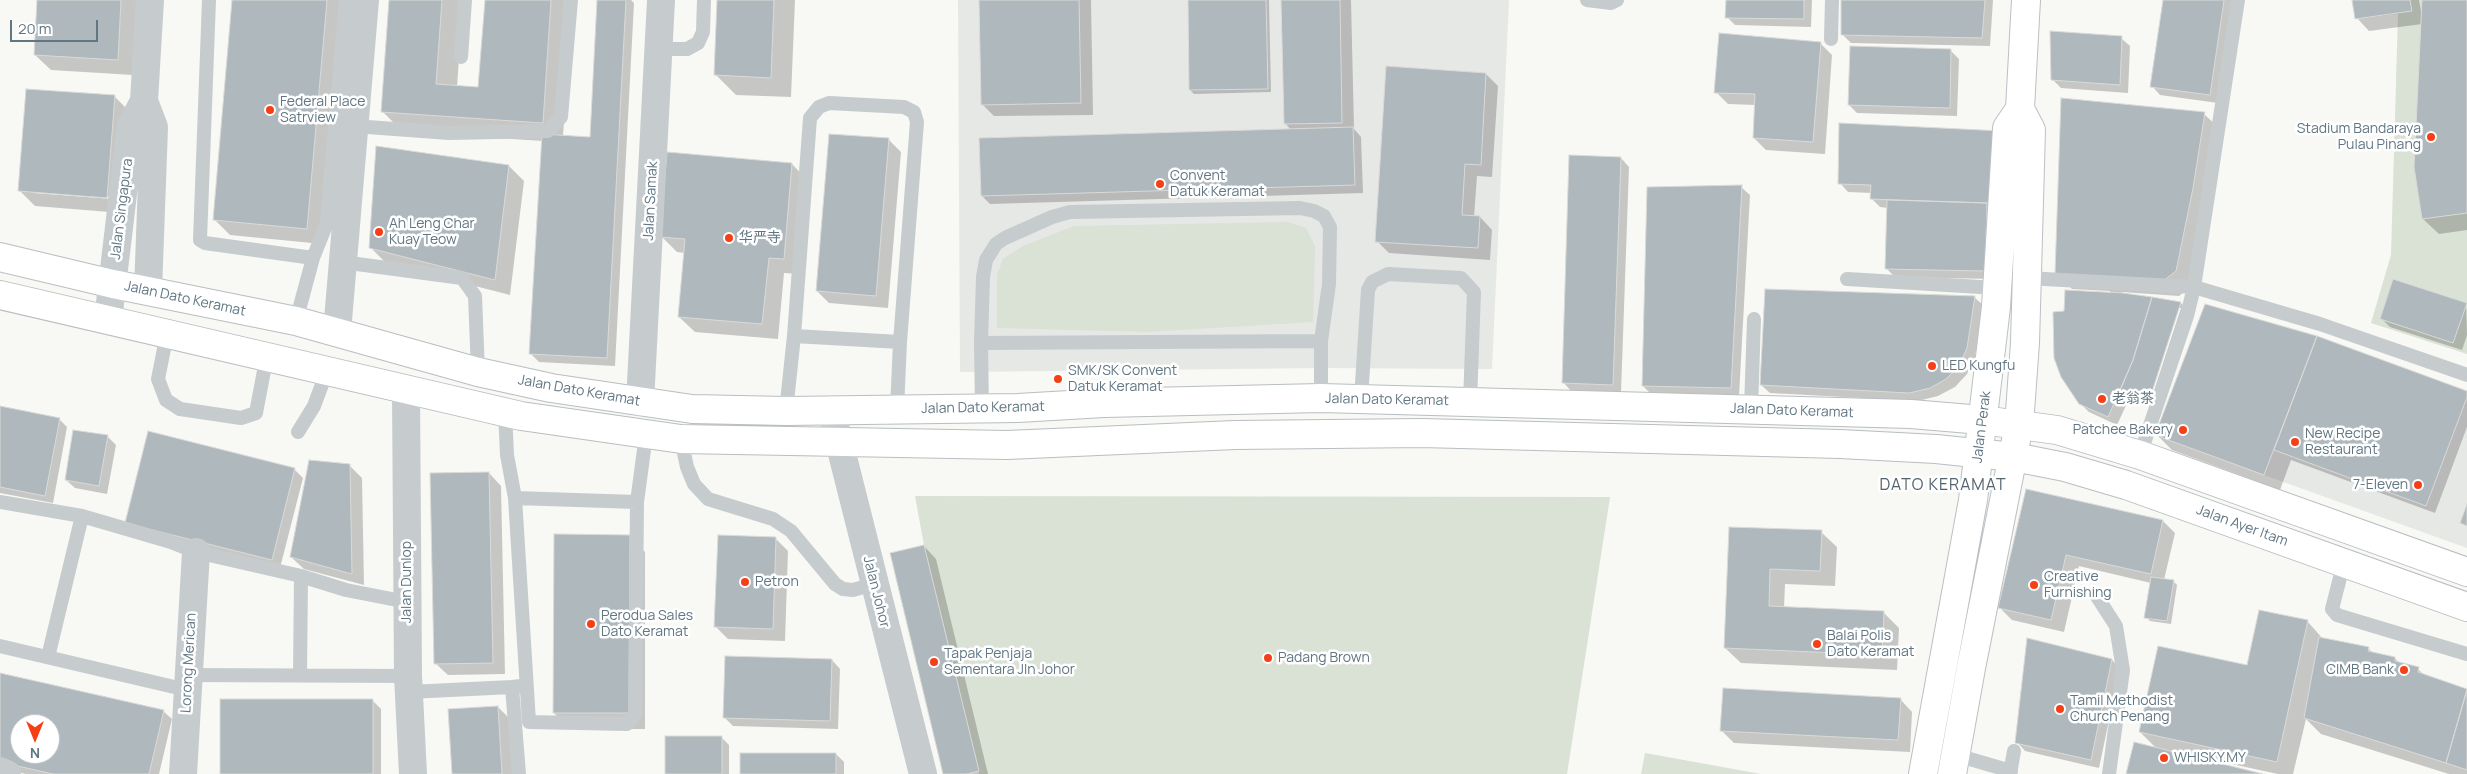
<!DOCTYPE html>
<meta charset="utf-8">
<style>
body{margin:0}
#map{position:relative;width:2467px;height:774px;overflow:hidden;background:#f8f8f5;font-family:Manrope,sans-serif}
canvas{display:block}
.north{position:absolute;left:10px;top:714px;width:50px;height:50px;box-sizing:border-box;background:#fff;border:1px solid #bfc8cd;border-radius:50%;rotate:180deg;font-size:14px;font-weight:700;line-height:20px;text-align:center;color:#607683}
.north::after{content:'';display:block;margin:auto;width:18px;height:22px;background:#f63e17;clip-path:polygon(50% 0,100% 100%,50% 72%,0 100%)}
.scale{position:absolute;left:10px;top:20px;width:88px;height:22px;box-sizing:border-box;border:2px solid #607683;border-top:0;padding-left:6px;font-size:15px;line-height:18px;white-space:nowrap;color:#607683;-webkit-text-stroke:4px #fff;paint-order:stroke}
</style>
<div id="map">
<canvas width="2467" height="774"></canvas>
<div class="north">N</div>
<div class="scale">20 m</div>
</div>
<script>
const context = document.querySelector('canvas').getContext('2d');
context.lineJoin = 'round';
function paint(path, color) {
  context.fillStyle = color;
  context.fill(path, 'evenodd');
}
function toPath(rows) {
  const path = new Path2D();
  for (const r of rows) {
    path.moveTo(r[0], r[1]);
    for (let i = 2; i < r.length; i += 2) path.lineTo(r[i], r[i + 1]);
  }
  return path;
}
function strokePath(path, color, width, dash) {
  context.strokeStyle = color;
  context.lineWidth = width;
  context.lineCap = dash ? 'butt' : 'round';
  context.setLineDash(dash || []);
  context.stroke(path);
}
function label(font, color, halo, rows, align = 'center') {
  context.font = font + ' Manrope,"Noto Sans SC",sans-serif';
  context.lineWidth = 5;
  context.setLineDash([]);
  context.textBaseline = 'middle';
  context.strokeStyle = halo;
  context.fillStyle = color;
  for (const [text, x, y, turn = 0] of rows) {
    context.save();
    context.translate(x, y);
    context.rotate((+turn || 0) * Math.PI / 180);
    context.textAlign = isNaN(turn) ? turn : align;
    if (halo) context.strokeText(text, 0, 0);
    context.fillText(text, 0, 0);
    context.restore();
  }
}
paint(toPath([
 [958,0,1509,0,1492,369,1321,368,960,372],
 [2317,336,2467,391,2467,548,2264,475]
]), '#e6e8e6');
paint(toPath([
 [2352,0,2467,0,2467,354,2371,323,2391,255,2398,14,2355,19],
 [1288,222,1306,228,1315,246,1313,322,1148,332,997,328,997,275,1003,259,1023,246,1074,226],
 [915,496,1610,497,1567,774,979,774,924,545],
 [1645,753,1761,774,1641,774]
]), '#dae1d5');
paint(toPath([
 [38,0,137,0,133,75,51,70,35,55],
 [234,0,344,0,322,244,230,235,214,219],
 [390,0,463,0,457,87,479,89,486,0,572,0,563,136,591,138,598,0,631,0,634,3,615,366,539,362,531,354,543,141,403,132,382,111],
 [719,0,795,0,791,97,736,95,716,75],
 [980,0,1091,0,1093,115,994,116,982,104],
 [1189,0,1269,0,1271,92,1194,94,1190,90],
 [1282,0,1351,0,1354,129,1361,137,1363,193,990,204,982,196,1291,130,1285,123],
 [1727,0,1812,0,1811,27,1735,25,1727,17],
 [1842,0,1993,0,1990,46,1851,43,1842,34],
 [2164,0,2233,0,2218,103,2160,95,2152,86],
 [2354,0,2419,0,2421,11,2423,0,2467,0,2467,230,2439,234,2423,219,2422,24,2369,31,2357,18],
 [2121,38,2130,46,2128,93,2061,88,2053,80],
 [1820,43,1832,55,1825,154,1766,150,1754,138,1756,105,1728,104,1716,92],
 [1950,50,1959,59,1957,116,1857,113,1849,105],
 [1486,74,1498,86,1492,177,1477,176,1474,217,1480,217,1492,230,1490,260,1389,253,1377,241],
 [115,97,130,112,122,213,35,206,19,190],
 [34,191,113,197,113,199,34,193],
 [2204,114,2220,129,2191,286,2179,296,2122,292,2122,294,2181,303,2189,312,2157,409,2149,406,2181,308,2178,308,2146,405,2129,399,2117,425,2089,412,2080,403,2065,312,2110,294,2110,291,2072,289,2056,273],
 [1840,124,2006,197,1993,279,1895,277,1886,268,1888,208,1880,207,1872,199,1872,193,1848,192,1840,183],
 [889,140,901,152,888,308,829,303,817,291],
 [1621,158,1629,167,1621,393,1571,391,1563,382],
 [792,164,807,180,799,274,784,273,778,339,695,332,679,317,685,253,677,252,661,236],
 [509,166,524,181,510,295,386,263,370,247],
 [1741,187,1750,195,1739,396,1651,394,1643,386],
 [1974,297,1983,305,1975,357,1967,374,1955,387,1938,396,1918,401,1770,393,1761,385],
 [2466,304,2467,335,2462,350,2390,327,2381,318],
 [2316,338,2467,393,2467,427,2435,513,2291,460,2280,490,2172,450,2156,434],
 [0,407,59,419,67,427,53,503,0,493],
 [107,436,116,445,107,494,75,488,66,480],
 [349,465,362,478,364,585,304,569,291,557],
 [294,469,303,478,280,568,135,531],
 [489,473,501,486,505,674,448,675,435,663],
 [2027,490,2163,521,2175,533,2164,580,2173,581,2177,585,2171,624,2150,621,2146,617,2151,583,2079,566,2064,632,2012,620,2000,608],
 [1731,528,1821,532,1837,547,1835,586,1785,584,1784,608,1884,613,1899,628,1897,670,1741,663,1725,648],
 [629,536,645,552,645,729,570,729,554,713],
 [775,538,788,551,785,641,728,639,716,627],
 [924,546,936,559,988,774,945,774],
 [2260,611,2308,622,2323,639,2368,648,2374,654,2395,658,2400,664,2418,669,2425,676,2467,690,2467,774,2449,774,2321,734,2306,719,2293,774,2278,774,2185,754,2185,756,2258,774,2127,774,2158,750,2140,732,2248,666],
 [2028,640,2112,660,2120,668,2099,768,2025,751,2017,742],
 [832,660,840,669,838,729,733,726,725,718],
 [0,675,163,711,172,719,159,774,26,774,0,768],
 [20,724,50,724,50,754,20,754],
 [1900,699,1912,712,1910,752,1734,743,1721,730],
 [373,701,381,709,381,774,221,774],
 [498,707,510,719,513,774,453,774],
 [721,737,729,745,729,774,666,774],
 [836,754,844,762,844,774,741,774]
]), '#0003');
const building = toPath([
 [37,0,121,0,118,60,34,55,37,0],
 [232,0,327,0,307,229,213,220,232,0],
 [389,0,442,0,436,84,478,87,485,0,551,0,543,123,381,112,389,0],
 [597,0,626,0,607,358,529,354,542,134,590,137,597,0],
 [717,0,774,0,771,78,714,75,717,0],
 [979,0,1079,0,1081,103,981,105,979,0],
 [1188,0,1266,0,1268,89,1189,90,1188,0],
 [1281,0,1340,0,1342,123,1284,124,1281,0],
 [1726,0,1804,0,1804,19,1725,18,1726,0],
 [1841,0,1985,0,1982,38,1841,35,1841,0],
 [2163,0,2224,0,2210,95,2150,87,2163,0],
 [2352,0,2410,0,2412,11,2355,19,2352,0],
 [2422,0,2467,0,2467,213,2422,219,2414,167,2422,0],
 [2050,31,2122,36,2120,85,2051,80,2050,31],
 [1719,33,1821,42,1813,142,1753,138,1755,94,1714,93,1719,33],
 [1850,46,1951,49,1950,108,1848,105,1850,46],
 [1386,66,1486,73,1481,165,1465,164,1462,215,1480,216,1478,248,1375,242,1386,66],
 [26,89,115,95,107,198,18,191,26,89],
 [2061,98,2205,112,2193,188,2176,271,2163,281,2055,274,2061,98],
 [1839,123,2002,131,1998,188,1987,203,1870,199,1871,185,1838,184,1839,123],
 [1353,127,1355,185,981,196,979,138,1353,127],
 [829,134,889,138,876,296,816,291,829,134],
 [376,146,509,165,495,280,369,248,376,146],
 [667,152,792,163,784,259,769,258,762,324,678,317,685,239,660,237,667,152],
 [1569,155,1621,157,1613,385,1562,383,1569,155],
 [1742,185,1731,388,1642,386,1647,187,1742,185],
 [1887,200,1987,203,1985,271,1885,269,1887,200],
 [2393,279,2467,303,2453,343,2380,319,2393,279],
 [1765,289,1975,296,1967,348,1959,366,1946,379,1930,388,1909,393,1760,385,1765,289],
 [2065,290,2123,293,2152,297,2133,360,2108,417,2079,404,2061,377,2054,358,2053,312,2064,311,2065,290],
 [2152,297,2181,302,2149,401,2120,391,2133,360,2152,297],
 [2205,304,2317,336,2264,475,2155,435,2205,304],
 [2317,336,2467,391,2467,397,2426,506,2274,450,2317,336],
 [0,406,60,418,45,496,0,487,0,406],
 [73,430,108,435,99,486,65,480,73,430],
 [148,431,295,468,272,560,125,523,148,431],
 [309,460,350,464,352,574,290,557,309,460],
 [489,472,493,663,434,664,430,473,489,472],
 [2026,489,2163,520,2151,574,2066,555,2051,620,1998,608,2026,489],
 [2467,504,2467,526,2460,523,2467,504],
 [1729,527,1822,530,1820,571,1770,569,1769,606,1884,611,1882,655,1724,648,1729,527],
 [554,534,630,535,629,713,553,713,554,534],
 [718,535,776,537,773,629,714,627,718,535],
 [924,545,979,771,967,774,943,774,890,553,924,545],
 [2151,577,2174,580,2167,621,2144,618,2151,577],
 [2259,610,2308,620,2277,762,2139,732,2158,646,2247,665,2259,610],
 [2319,637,2369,647,2368,651,2395,657,2395,661,2419,667,2418,672,2467,689,2446,763,2304,718,2319,637],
 [2027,638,2112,659,2091,760,2015,743,2027,638],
 [725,656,832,659,830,721,723,718,725,656],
 [0,673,164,710,149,774,53,774,0,762,0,673],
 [20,724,50,724,50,754,20,754,20,724],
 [1723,688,1901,698,1898,740,1720,731,1723,688],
 [2467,690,2467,770,2446,763,2467,690],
 [220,699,373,699,373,774,220,774,220,699],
 [498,706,502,774,452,774,448,709,498,706],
 [665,736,722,736,722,774,665,774,665,736],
 [2134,742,2263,774,2126,774,2134,742],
 [740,753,836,753,836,774,740,774,740,753]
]);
paint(building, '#aeb8bd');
strokePath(building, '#dadad7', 1);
const secondary = toPath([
 [1923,774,1973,500,1996,307,2007,128,2020,109,2026,0],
 [1952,774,1971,668,2019,425,2025,343,2031,130,2020,109]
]);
const primary = toPath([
 [0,257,113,284,296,321,478,372,551,388,692,409,786,411,1018,408,1104,403,1321,398,1911,414,1982,420,2057,430,2140,455,2467,572],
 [0,295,521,416,681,439,1007,445,1235,435,1422,433,1840,444,1936,449,2014,457,2065,467,2126,485,2467,607]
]);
strokePath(secondary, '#bac0c4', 30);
strokePath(primary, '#b8bec1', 30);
strokePath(toPath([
 [209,0,200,240,205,243,313,258,296,321],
 [1587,0,1611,3,1617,0],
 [1831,39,1832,0],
 [659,49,687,49,698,43,703,32,704,0],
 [461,57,465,0],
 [354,126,449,133,548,131,561,117,571,0],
 [313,258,327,223,346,0],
 [342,262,462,278,475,296,478,372],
 [2026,278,2194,287,2320,324,2467,375],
 [1847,279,1997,288],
 [167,334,158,379,166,400,180,409,241,418,256,413,267,355],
 [794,336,900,342],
 [981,343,1321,341],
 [1361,399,1368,290,1372,282,1388,274,1461,278,1474,292,1470,402],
 [982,409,981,343,983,277,986,260,996,244,1005,238,1052,217,1070,212,1300,208,1314,211,1324,216,1330,227,1329,284,1321,341,1321,398],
 [1751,409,1754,319],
 [786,411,794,336,810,118,819,107,829,103,904,107,914,112,917,122,900,342,897,409],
 [505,412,507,455,515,498,529,722,627,724,632,719,635,713,637,502],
 [298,432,314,406,327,371],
 [681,439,687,467,694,484,708,499,773,519,791,531,835,584,843,589,853,590,874,584],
 [2140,455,2187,316,2194,287,2238,0],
 [515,498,637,502,646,435],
 [0,502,82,516,171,542,196,552,301,576,346,590,407,602],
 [2344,562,2332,609,2337,615,2467,654],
 [2096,595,2116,626,2123,670,2109,774],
 [0,646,187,690],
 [48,657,82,516],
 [188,675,408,676],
 [300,675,301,576],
 [409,692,512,687],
 [1956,755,2011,771],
 [519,774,512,687,521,686],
 [2010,774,2014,751]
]), '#c6cbce', 14);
strokePath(toPath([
 [144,101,154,127,148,291],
 [108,320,131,126,144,101,150,0],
 [337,332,365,0],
 [406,390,408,676,413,774],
 [640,402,661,0],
 [831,410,923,774],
 [0,771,7,774],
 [183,774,196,552]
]), '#c6cbce', 28);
strokePath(secondary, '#fff', 28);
strokePath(primary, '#fff', 28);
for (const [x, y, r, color] of [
 [270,110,5,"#f63e17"],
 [2431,137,5,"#f63e17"],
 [1160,184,5,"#f63e17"],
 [379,232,5,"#f63e17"],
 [729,238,5,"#f63e17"],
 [1932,366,5,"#f63e17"],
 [1058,379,5,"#f63e17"],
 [2102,399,5,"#f63e17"],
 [2183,430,5,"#f63e17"],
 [2295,442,5,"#f63e17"],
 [2418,485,5,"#f63e17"],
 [745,582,5,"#f63e17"],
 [2034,585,5,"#f63e17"],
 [591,624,5,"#f63e17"],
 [1817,644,5,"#f63e17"],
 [1268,658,5,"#f63e17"],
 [934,662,5,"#f63e17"],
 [2404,670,5,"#f63e17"],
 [2060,709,5,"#f63e17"],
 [2164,758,5,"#f63e17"]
]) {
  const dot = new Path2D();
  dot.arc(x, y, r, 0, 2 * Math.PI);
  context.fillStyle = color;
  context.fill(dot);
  strokePath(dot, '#fff', 2);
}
label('14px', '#607683', '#fff', [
 ["Federal Place",280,102],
 ["Satrview",280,118],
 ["Stadium Bandaraya",2421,129,"right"],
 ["Pulau Pinang",2421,145,"right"],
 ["Convent",1170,176],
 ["Datuk Keramat",1170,192],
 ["Ah Leng Char",389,224],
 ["Kuay Teow",389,240],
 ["华严寺",739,238],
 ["LED Kungfu",1942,366],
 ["SMK/SK Convent",1068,371],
 ["Datuk Keramat",1068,387],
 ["老翁茶",2112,399],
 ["Patchee Bakery",2173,430,"right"],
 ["New Recipe",2305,434],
 ["Restaurant",2305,450],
 ["7-Eleven",2408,485,"right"],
 ["Creative",2044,577],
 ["Furnishing",2044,593],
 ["Petron",755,582],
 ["Perodua Sales",601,616],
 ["Dato Keramat",601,632],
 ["Balai Polis",1827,636],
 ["Dato Keramat",1827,652],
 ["Tapak Penjaja",944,654],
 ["Sementara Jln Johor",944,670],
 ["Padang Brown",1278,658],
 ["CIMB Bank",2394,670,"right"],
 ["Tamil Methodist",2070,701],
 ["Church Penang",2070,717],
 ["WHISKY.MY",2174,758]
], 'left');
label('14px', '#607683', '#fff', [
 ["Jalan Samak",651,201,-87],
 ["Jalan Singapura",122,209,-83],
 ["Jalan Dato Keramat",185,299,12],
 ["Jalan Dato Keramat",579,391,10],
 ["Jalan Dato Keramat",1387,400,1],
 ["Jalan Dato Keramat",983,408,-1],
 ["Jalan Dato Keramat",1792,411,2],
 ["Jalan Perak",1982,427,-83],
 ["Jalan Ayer Itam",2242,526,20],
 ["Jalan Dunlop",407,582,-90],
 ["Jalan Johor",876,592,76],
 ["Lorong Merican",189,663,-87]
]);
context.letterSpacing = '1px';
label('16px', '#53636e', '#fff', [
 ["DATO KERAMAT",1943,486]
]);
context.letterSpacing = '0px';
</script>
